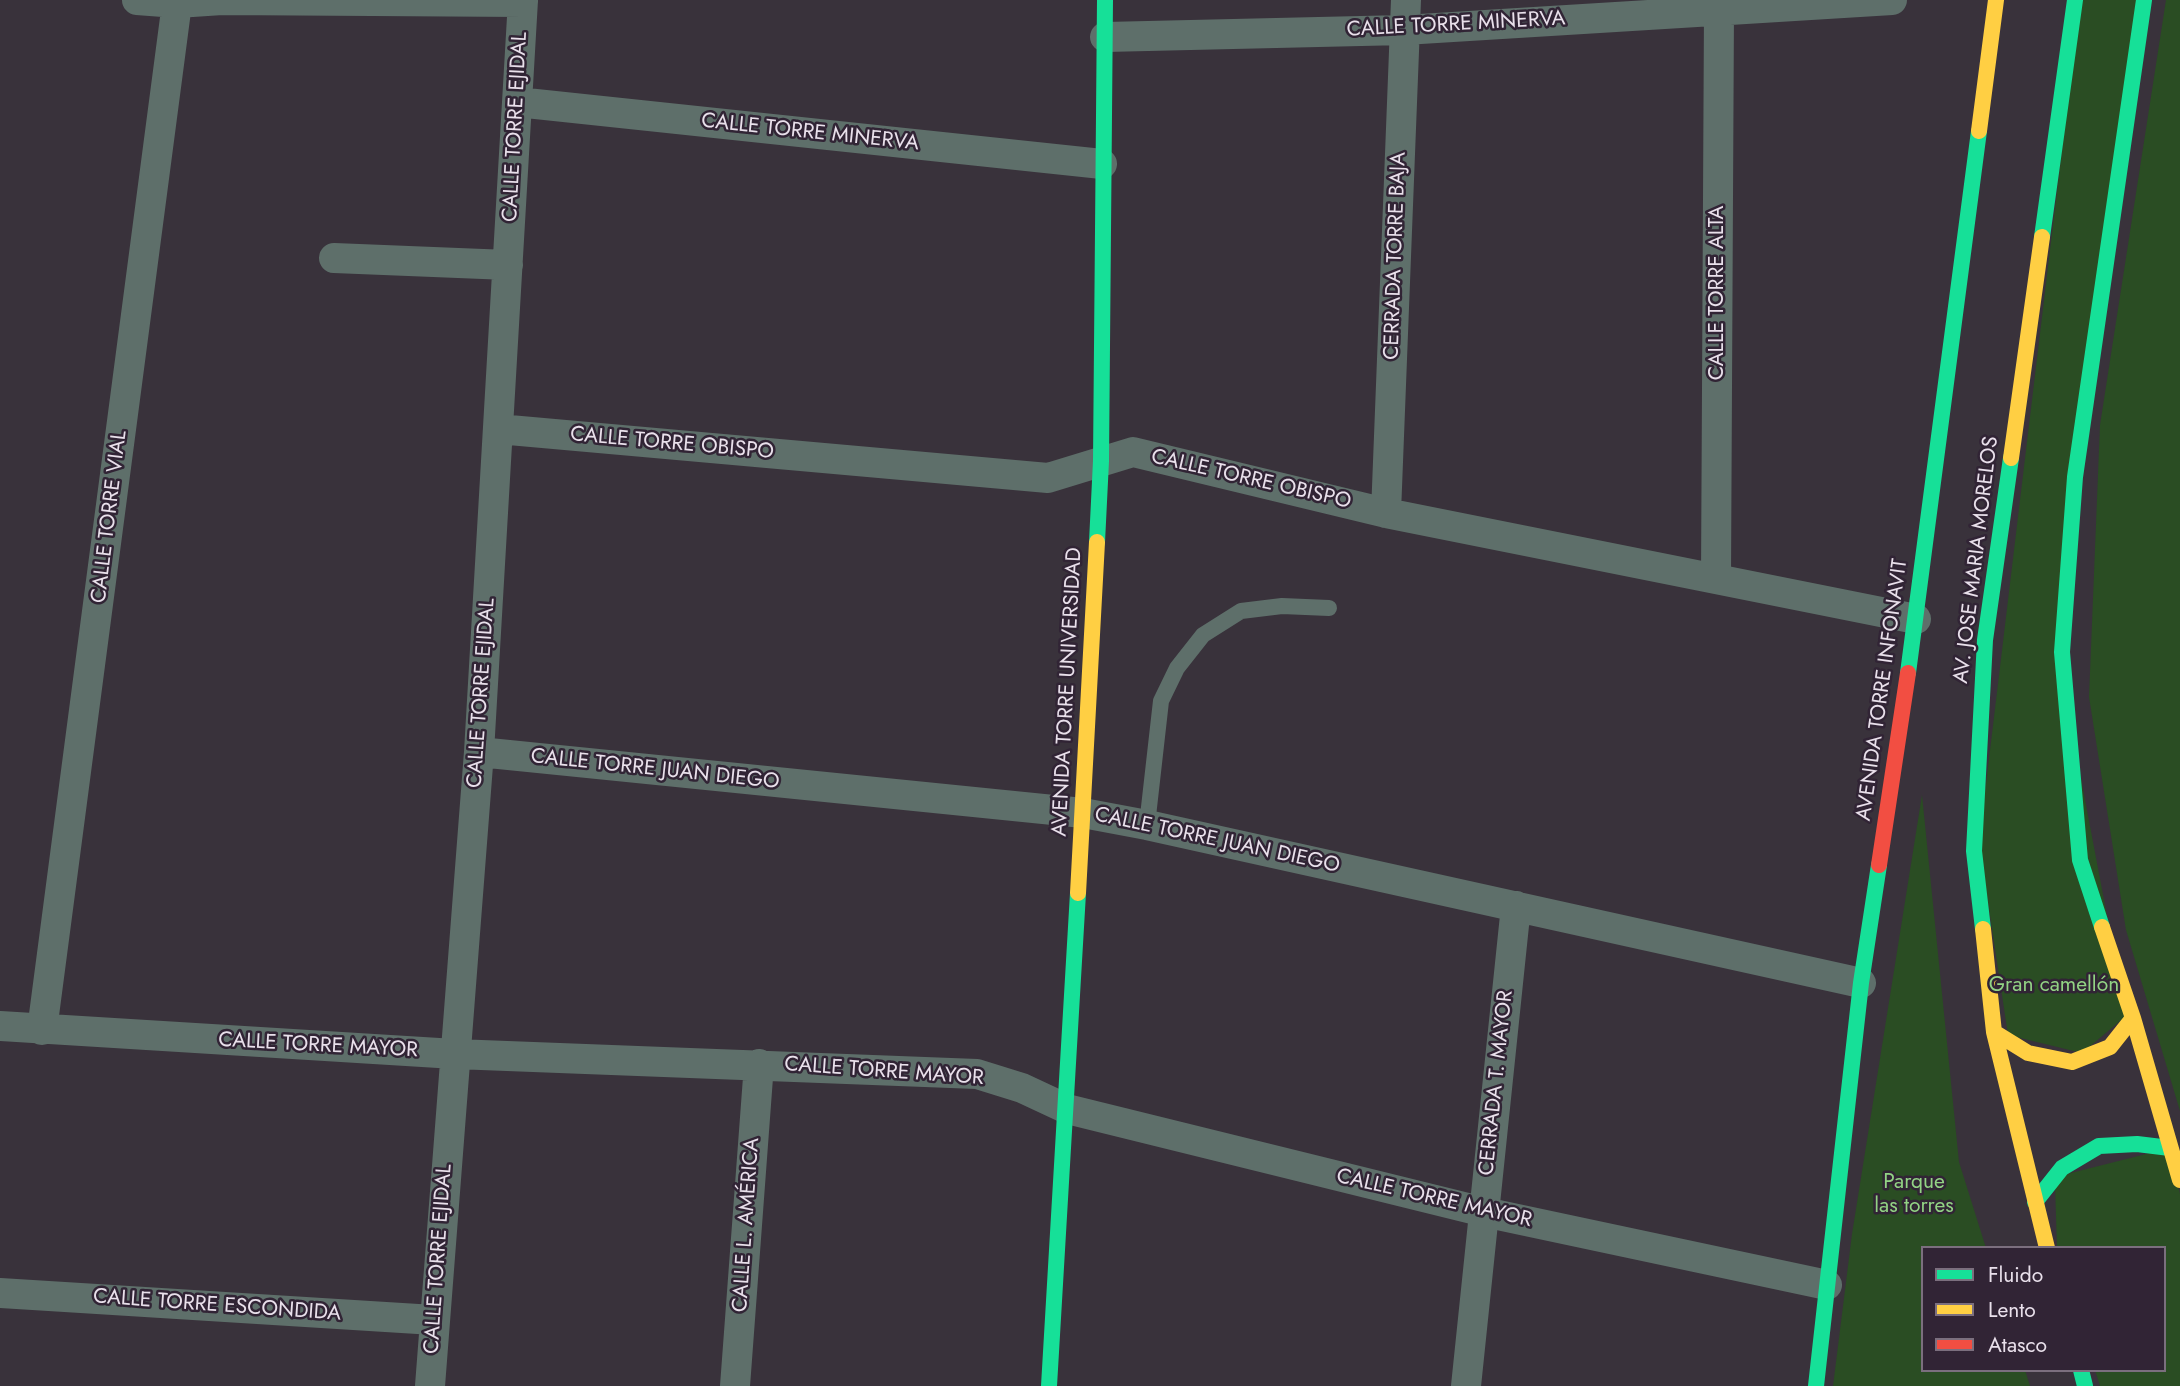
<!DOCTYPE html>
<meta charset="utf-8">
<style>
body{margin:0}
#map{position:relative;width:2180px;height:1386px;overflow:hidden;background:#39323b;font-family:Jost,sans-serif}
canvas{display:block}
.legend{position:absolute;left:1921px;top:1246px;width:245px;height:126px;box-sizing:border-box;background:#312435;border:2px solid #7b6f7e;margin:0;padding:9px 12px;list-style:none;font-size:21px;color:#e9e0eb}
.legend li{display:flex;align-items:center;gap:14px;height:35px}
.legend b{width:35px;border:2px solid #7b6f7e}
</style>
<div id="map">
<canvas width="2180" height="1386"></canvas>
<ul class="legend">
<li><b style="height:9px;background:#16e098"></b>Fluido</li>
<li><b style="height:9px;background:#ffcf43"></b>Lento</li>
<li><b style="height:9px;background:#f24e42"></b>Atasco</li>
</ul>
</div>
<script>
const context = document.querySelector('canvas').getContext('2d');
context.lineJoin = 'round';
function paint(path, color) {
  context.fillStyle = color;
  context.fill(path, 'evenodd');
}
function toPath(rows) {
  const path = new Path2D();
  for (const r of rows) {
    path.moveTo(r[0], r[1]);
    for (let i = 2; i < r.length; i += 2) path.lineTo(r[i], r[i + 1]);
  }
  return path;
}
function strokePath(path, color, width, dash) {
  context.strokeStyle = color;
  context.lineWidth = width;
  context.lineCap = dash ? 'butt' : 'round';
  context.setLineDash(dash || []);
  context.stroke(path);
}
function label(font, color, halo, rows, align = 'center') {
  context.font = font + ' Jost,sans-serif';
  context.lineWidth = 5;
  context.setLineDash([]);
  context.textBaseline = 'middle';
  context.strokeStyle = halo;
  context.fillStyle = color;
  for (const [text, x, y, turn = 0] of rows) {
    context.save();
    context.translate(x, y);
    context.rotate((+turn || 0) * Math.PI / 180);
    context.textAlign = isNaN(turn) ? turn : align;
    if (halo) context.strokeText(text, 0, 0);
    context.fillText(text, 0, 0);
    context.restore();
  }
}
paint(toPath([
 [2080,0,2139,0,2057,652,2126,1016,2082,1053,2008,1035,1979,842],
 [2166,0,2180,0,2180,1111,2126,930,2089,697,2100,425],
 [1922,795,1959,1162,1986,1248,1923,1248,1923,1370,2025,1370,2030,1386,1833,1386,1852,1234],
 [2170,1148,2180,1194,2180,1386,2100,1386,2095,1370,2164,1370,2164,1248,2057,1248,2055,1184,2063,1175]
]), '#2a4d23');
strokePath(toPath([
 [1147,825,1161,701,1177,668,1203,635,1241,611,1282,606,1329,608]
]), '#5e6f6a', 16);
strokePath(toPath([
 [137,0,177,3,222,0,523,2],
 [1105,37,1404,30,1892,0],
 [517,102,1102,164],
 [334,258,508,265],
 [498,429,1048,478,1133,452,1386,513,1916,619],
 [1386,513,1406,0],
 [1716,577,1719,9],
 [479,752,1083,813,1147,825,1861,983],
 [0,1026,455,1054,977,1074,1022,1088,1067,1109,1484,1212,1827,1285],
 [42,1030,177,3],
 [0,1293,434,1320],
 [430,1386,479,752,523,0],
 [735,1386,759,1064],
 [1466,1386,1516,906]
]), '#5e6f6a', 30);
strokePath(toPath([
 [2042,237,2075,0],
 [1097,542,1101,461,1105,0],
 [1908,673,1979,131],
 [2102,927,2080,860,2062,652,2075,477,2144,0],
 [1983,929,1974,851,1985,640,2011,458],
 [2035,1202,2062,1168,2099,1146,2137,1144,2170,1148],
 [2081,1370,2085,1386],
 [1049,1386,1078,893],
 [1816,1386,1861,983,1879,865]
]), '#16e098', 16);
strokePath(toPath([
 [1979,131,1996,0],
 [2011,458,2042,237],
 [1078,893,1097,542],
 [2102,927,2133,1018,2180,1180],
 [1983,929,1994,1032,2047,1248],
 [1994,1032,2028,1053,2072,1062,2110,1047,2133,1018]
]), '#ffcf43', 16);
strokePath(toPath([
 [1879,865,1908,673]
]), '#f24e42', 16);
label('21px', '#e9e0eb', '#312435', [
 ["CALLE TORRE MINERVA",1456,25,-3],
 ["CALLE TORRE EJIDAL",516,127,-87],
 ["CALLE TORRE MINERVA",810,133,6],
 ["CERRADA TORRE BAJA",1396,256,-88],
 ["CALLE TORRE ALTA",1718,293,-90],
 ["CALLE TORRE OBISPO",672,444,5],
 ["CALLE TORRE OBISPO",1251,480,13],
 ["CALLE TORRE VIAL",110,517,-83],
 ["AV. JOSE MARIA MORELOS",1977,560,-83],
 ["AVENIDA TORRE INFONAVIT",1883,690,-82],
 ["AVENIDA TORRE UNIVERSIDAD",1068,692,-87],
 ["CALLE TORRE EJIDAL",482,693,-86],
 ["CALLE TORRE JUAN DIEGO",655,770,6],
 ["CALLE TORRE JUAN DIEGO",1217,841,12],
 ["CALLE TORRE MAYOR",318,1046,3],
 ["CALLE TORRE MAYOR",884,1072,4],
 ["CERRADA T. MAYOR",1497,1083,-84],
 ["CALLE TORRE MAYOR",1434,1199,13],
 ["CALLE L. AMÉRICA",747,1225,-86],
 ["CALLE TORRE EJIDAL",439,1259,-86],
 ["CALLE TORRE ESCONDIDA",217,1306,4]
]);
label('21px', '#92d384', '#312435', [
 ["Gran camellón",2054,986],
 ["Parque",1914,1183],
 ["las torres",1914,1207]
]);
</script>
